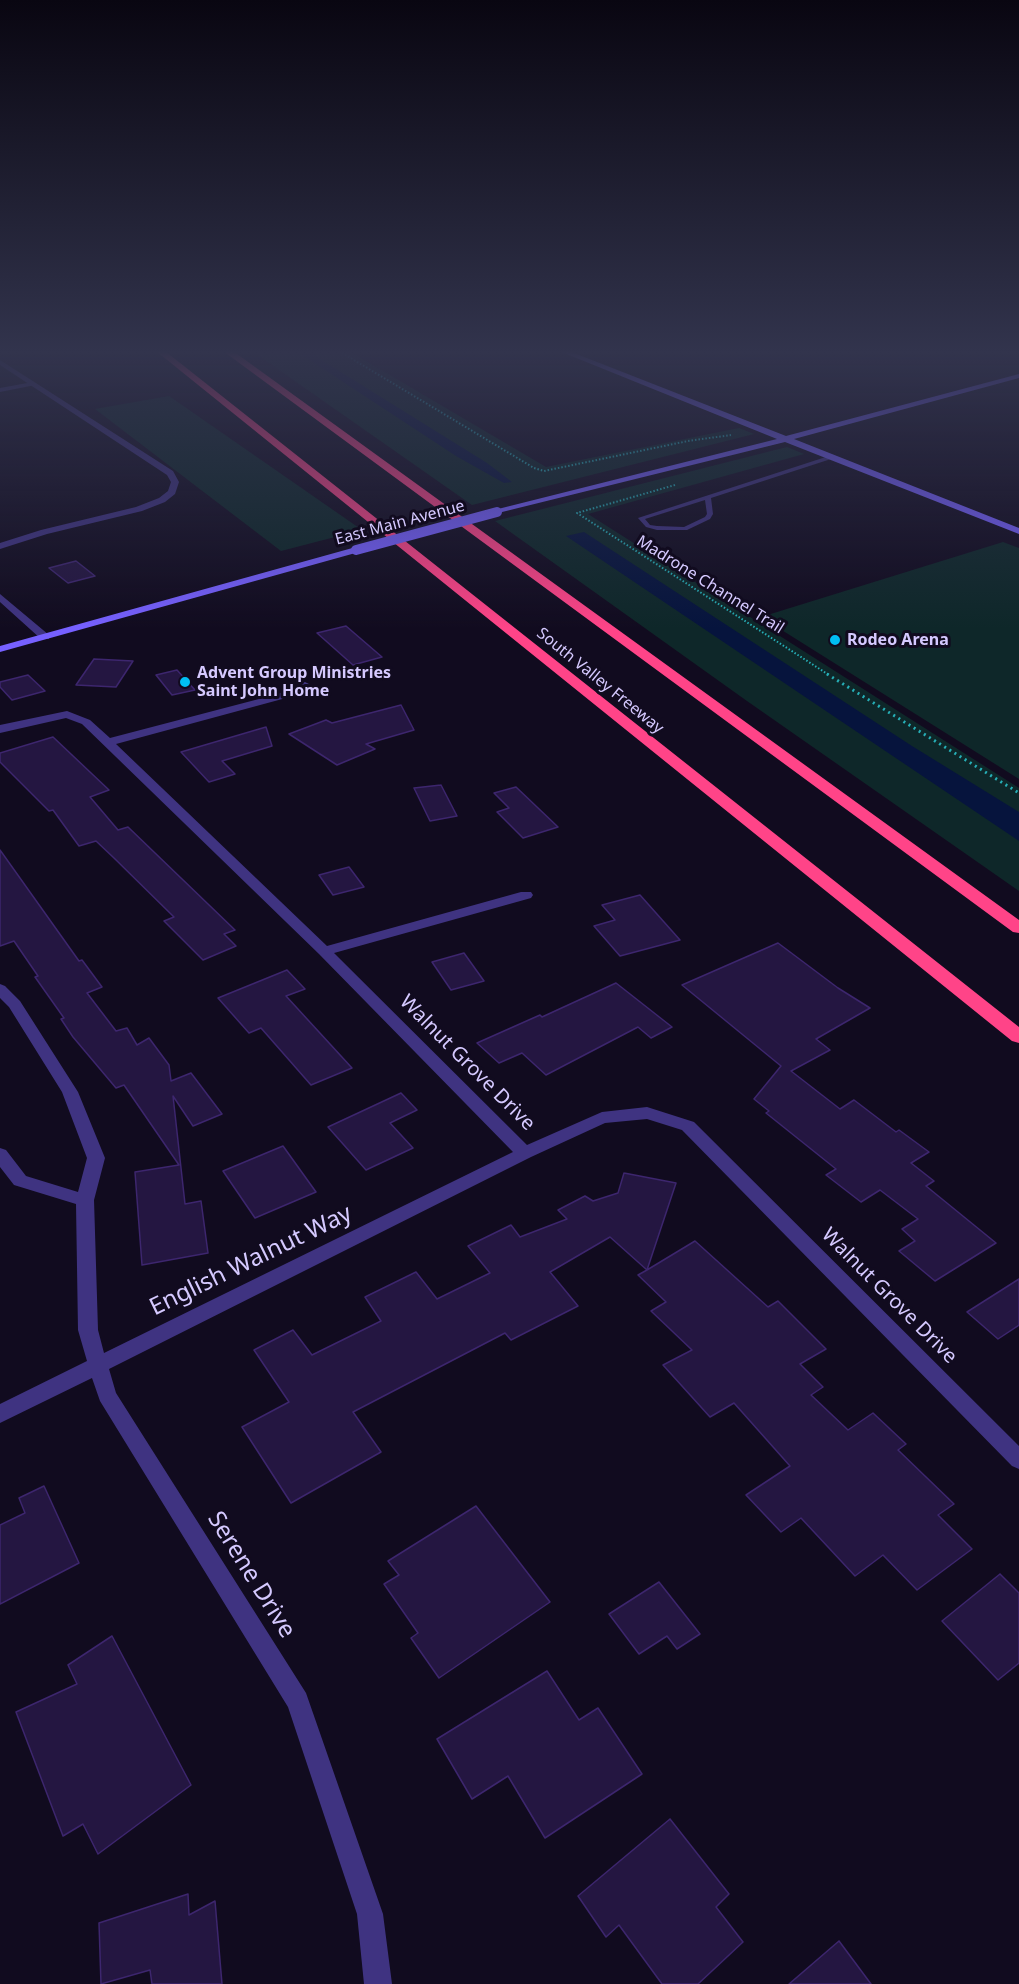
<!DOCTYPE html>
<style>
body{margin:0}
canvas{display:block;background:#110b1f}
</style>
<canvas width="1019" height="1984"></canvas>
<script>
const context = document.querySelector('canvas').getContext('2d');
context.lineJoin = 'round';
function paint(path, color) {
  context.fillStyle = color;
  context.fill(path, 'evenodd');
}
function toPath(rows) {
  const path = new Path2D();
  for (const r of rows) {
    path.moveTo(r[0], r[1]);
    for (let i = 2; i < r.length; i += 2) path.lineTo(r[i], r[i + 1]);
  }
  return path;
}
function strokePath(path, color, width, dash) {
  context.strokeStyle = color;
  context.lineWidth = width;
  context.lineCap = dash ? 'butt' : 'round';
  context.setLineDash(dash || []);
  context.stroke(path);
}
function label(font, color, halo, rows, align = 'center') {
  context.font = font + ' "Noto Sans",sans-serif';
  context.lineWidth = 6;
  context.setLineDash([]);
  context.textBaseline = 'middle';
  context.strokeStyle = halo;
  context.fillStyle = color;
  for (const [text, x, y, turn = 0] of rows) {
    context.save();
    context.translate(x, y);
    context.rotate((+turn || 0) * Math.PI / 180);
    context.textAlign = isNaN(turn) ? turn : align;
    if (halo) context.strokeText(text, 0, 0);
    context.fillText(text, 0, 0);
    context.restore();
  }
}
paint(toPath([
 [252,351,349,351,546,467,739,428,754,434,472,505],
 [169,396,362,530,281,551,95,409],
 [787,447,804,454,588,514,1019,788,1019,891,747,701,495,521],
 [1003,542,1019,548,1019,779,761,617]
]), '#0e2729');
paint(toPath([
 [296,351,307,351,487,463,512,482,504,483,456,456],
 [584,532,912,746,1019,812,1019,841,566,536]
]), '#06143d');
const building = toPath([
 [76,561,95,576,68,583,49,568,76,561],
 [346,626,382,657,353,665,317,633,346,626],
 [94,659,133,661,116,687,76,685,94,659],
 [177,670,195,690,172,695,156,675,177,670],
 [28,675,45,691,12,700,0,687,0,682,28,675],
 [401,705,414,730,366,744,375,749,337,765,289,734,326,720,332,723,401,705],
 [266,727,272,746,222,761,235,774,209,782,181,752,266,727],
 [53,737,109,790,90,797,118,830,128,827,235,930,224,934,236,946,203,960,164,921,174,917,114,858,96,841,79,846,53,810,49,811,0,762,0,753,53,737],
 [441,785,457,816,430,821,414,788,441,785],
 [516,787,558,827,523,838,497,812,509,808,494,793,516,787],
 [0,850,79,961,82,960,102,987,87,993,116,1031,127,1028,137,1045,149,1038,169,1065,171,1081,191,1073,222,1114,193,1126,173,1096,185,1204,201,1201,208,1253,142,1265,135,1172,179,1165,124,1085,116,1088,73,1037,61,1019,64,1018,35,977,38,976,14,941,0,946,0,850],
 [349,867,364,887,333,895,319,875,349,867],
 [640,895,680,940,620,956,594,926,615,920,602,905,640,895],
 [778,943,838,988,870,1008,816,1039,830,1050,791,1071,840,1109,854,1100,896,1132,899,1130,929,1152,911,1163,934,1181,926,1186,996,1243,935,1281,899,1251,915,1241,902,1229,918,1219,880,1190,861,1202,826,1175,836,1169,766,1113,769,1111,754,1099,781,1066,682,985,778,943],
 [464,953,484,981,451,990,432,962,464,953],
 [287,970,305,989,286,996,352,1068,311,1085,261,1028,249,1033,218,998,287,970],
 [616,983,672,1027,651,1038,638,1027,546,1075,522,1053,499,1063,477,1043,540,1015,542,1017,616,983],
 [401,1093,417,1110,390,1123,413,1148,366,1170,328,1127,401,1093],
 [283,1146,316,1192,255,1218,223,1171,283,1146],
 [624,1173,676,1183,647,1270,695,1241,768,1307,778,1301,826,1349,800,1364,823,1387,811,1395,848,1430,873,1413,906,1444,898,1450,954,1504,938,1515,972,1549,917,1590,883,1555,855,1576,801,1518,781,1532,746,1495,790,1466,734,1403,710,1417,663,1365,692,1350,651,1311,666,1302,638,1275,647,1270,610,1237,550,1272,578,1306,511,1340,505,1333,353,1412,381,1452,291,1503,242,1427,289,1402,254,1350,293,1330,312,1355,381,1321,365,1297,416,1272,437,1299,490,1273,468,1246,511,1225,520,1237,567,1219,558,1210,585,1196,593,1201,618,1193,624,1173],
 [1019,1279,1019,1325,998,1339,967,1312,1019,1279],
 [44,1486,79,1563,0,1604,0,1525,25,1513,19,1498,44,1486],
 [476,1506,550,1602,439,1678,411,1638,418,1633,384,1584,399,1575,388,1561,476,1506],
 [1000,1574,1019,1593,1019,1663,998,1680,942,1621,1000,1574],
 [659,1582,700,1634,677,1649,667,1636,639,1654,609,1614,659,1582],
 [112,1636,191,1785,98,1854,83,1824,63,1836,16,1712,77,1684,68,1665,112,1636],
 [547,1671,579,1720,598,1708,642,1774,545,1838,508,1776,472,1799,437,1739,547,1671],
 [670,1819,729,1894,716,1907,743,1942,698,1984,662,1984,619,1925,606,1937,578,1896,670,1819],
 [188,1894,189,1915,215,1901,222,1984,152,1984,150,1970,101,1984,99,1923,188,1894],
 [839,1941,871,1984,789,1984,839,1941]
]);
paint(building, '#241641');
strokePath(building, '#3d266e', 1.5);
strokePath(toPath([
 [339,351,534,468,544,471,688,441,731,435],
 [675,485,577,513,829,675]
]), '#26aeb6', 2, [1.5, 2]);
strokePath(toPath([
 [827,674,1019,793]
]), '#26aeb6', 3, [2, 4]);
paint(toPath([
 [33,382,35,385,0,392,0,388,33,382],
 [832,455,834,456,834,458,711,498,713,514,710,519,687,530,657,530,646,527,638,518,832,455],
 [705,500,707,514,705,517,684,527,657,526,650,525,645,519,705,500]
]), '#3f3381');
paint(toPath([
 [0,360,173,471,179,482,175,494,165,502,142,511,47,534,0,549,0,543,41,530,136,507,159,498,168,491,171,482,167,475,0,365,0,360],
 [0,594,49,635,49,639,41,639,0,602,0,594],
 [305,682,311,685,309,687,286,698,116,744,327,946,521,892,531,892,533,895,531,898,334,953,527,1145,602,1112,647,1107,694,1122,1019,1446,1019,1469,1012,1466,682,1130,647,1119,605,1123,531,1157,109,1369,116,1393,306,1693,383,1914,392,1984,364,1984,357,1914,288,1707,100,1401,92,1378,0,1423,0,1404,87,1361,78,1330,76,1204,14,1185,0,1167,0,1148,6,1150,26,1176,78,1192,87,1158,62,1092,9,1007,0,998,0,984,5,986,20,1001,78,1092,105,1158,94,1200,98,1330,104,1353,513,1152,319,954,82,724,66,718,0,733,0,725,67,711,90,720,110,738,278,694,305,682]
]), '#3f3381');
paint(toPath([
 [559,351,569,351,786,436,1019,374,1019,378,794,439,1019,528,1019,534,785,442,494,514,494,510,777,439,559,351],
 [356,547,361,550,359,552,0,652,0,646,356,547]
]), '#7660ff');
paint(toPath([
 [156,351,165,351,1019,1027,1019,1043,1012,1041,156,351],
 [223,351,233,351,1019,920,1019,933,1013,932,223,351]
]), '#f48');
strokePath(toPath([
 [356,550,497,512]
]), '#7660ff', 10);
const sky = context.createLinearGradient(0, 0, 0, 629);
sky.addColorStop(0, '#090611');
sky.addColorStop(0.56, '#32344d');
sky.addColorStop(1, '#32344d00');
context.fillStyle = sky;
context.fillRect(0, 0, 1019, 629);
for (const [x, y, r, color] of [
 [835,640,6,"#00bff4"],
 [185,682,6,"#00bff4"]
]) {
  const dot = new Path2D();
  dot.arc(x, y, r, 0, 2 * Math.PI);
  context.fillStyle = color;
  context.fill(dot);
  strokePath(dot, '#110b1f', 2);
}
label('16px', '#d5c9ff', '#110b1f', [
 ["East Main Avenue",400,523,-15],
 ["Madrone Channel Trail",710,585,32],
 ["South Valley Freeway",600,681,39]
]);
label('bold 16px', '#d5c9ff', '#110b1f', [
 ["Rodeo Arena",847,640],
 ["Advent Group Ministries",197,673],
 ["Saint John Home",197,691]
], 'left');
label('20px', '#d5c9ff', '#110b1f', [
 ["Walnut Grove Drive",467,1063,45],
 ["Walnut Grove Drive",889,1296,45]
]);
label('24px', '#d5c9ff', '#110b1f', [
 ["English Walnut Way",251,1261,-26],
 ["Serene Drive",251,1575,58]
]);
</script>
